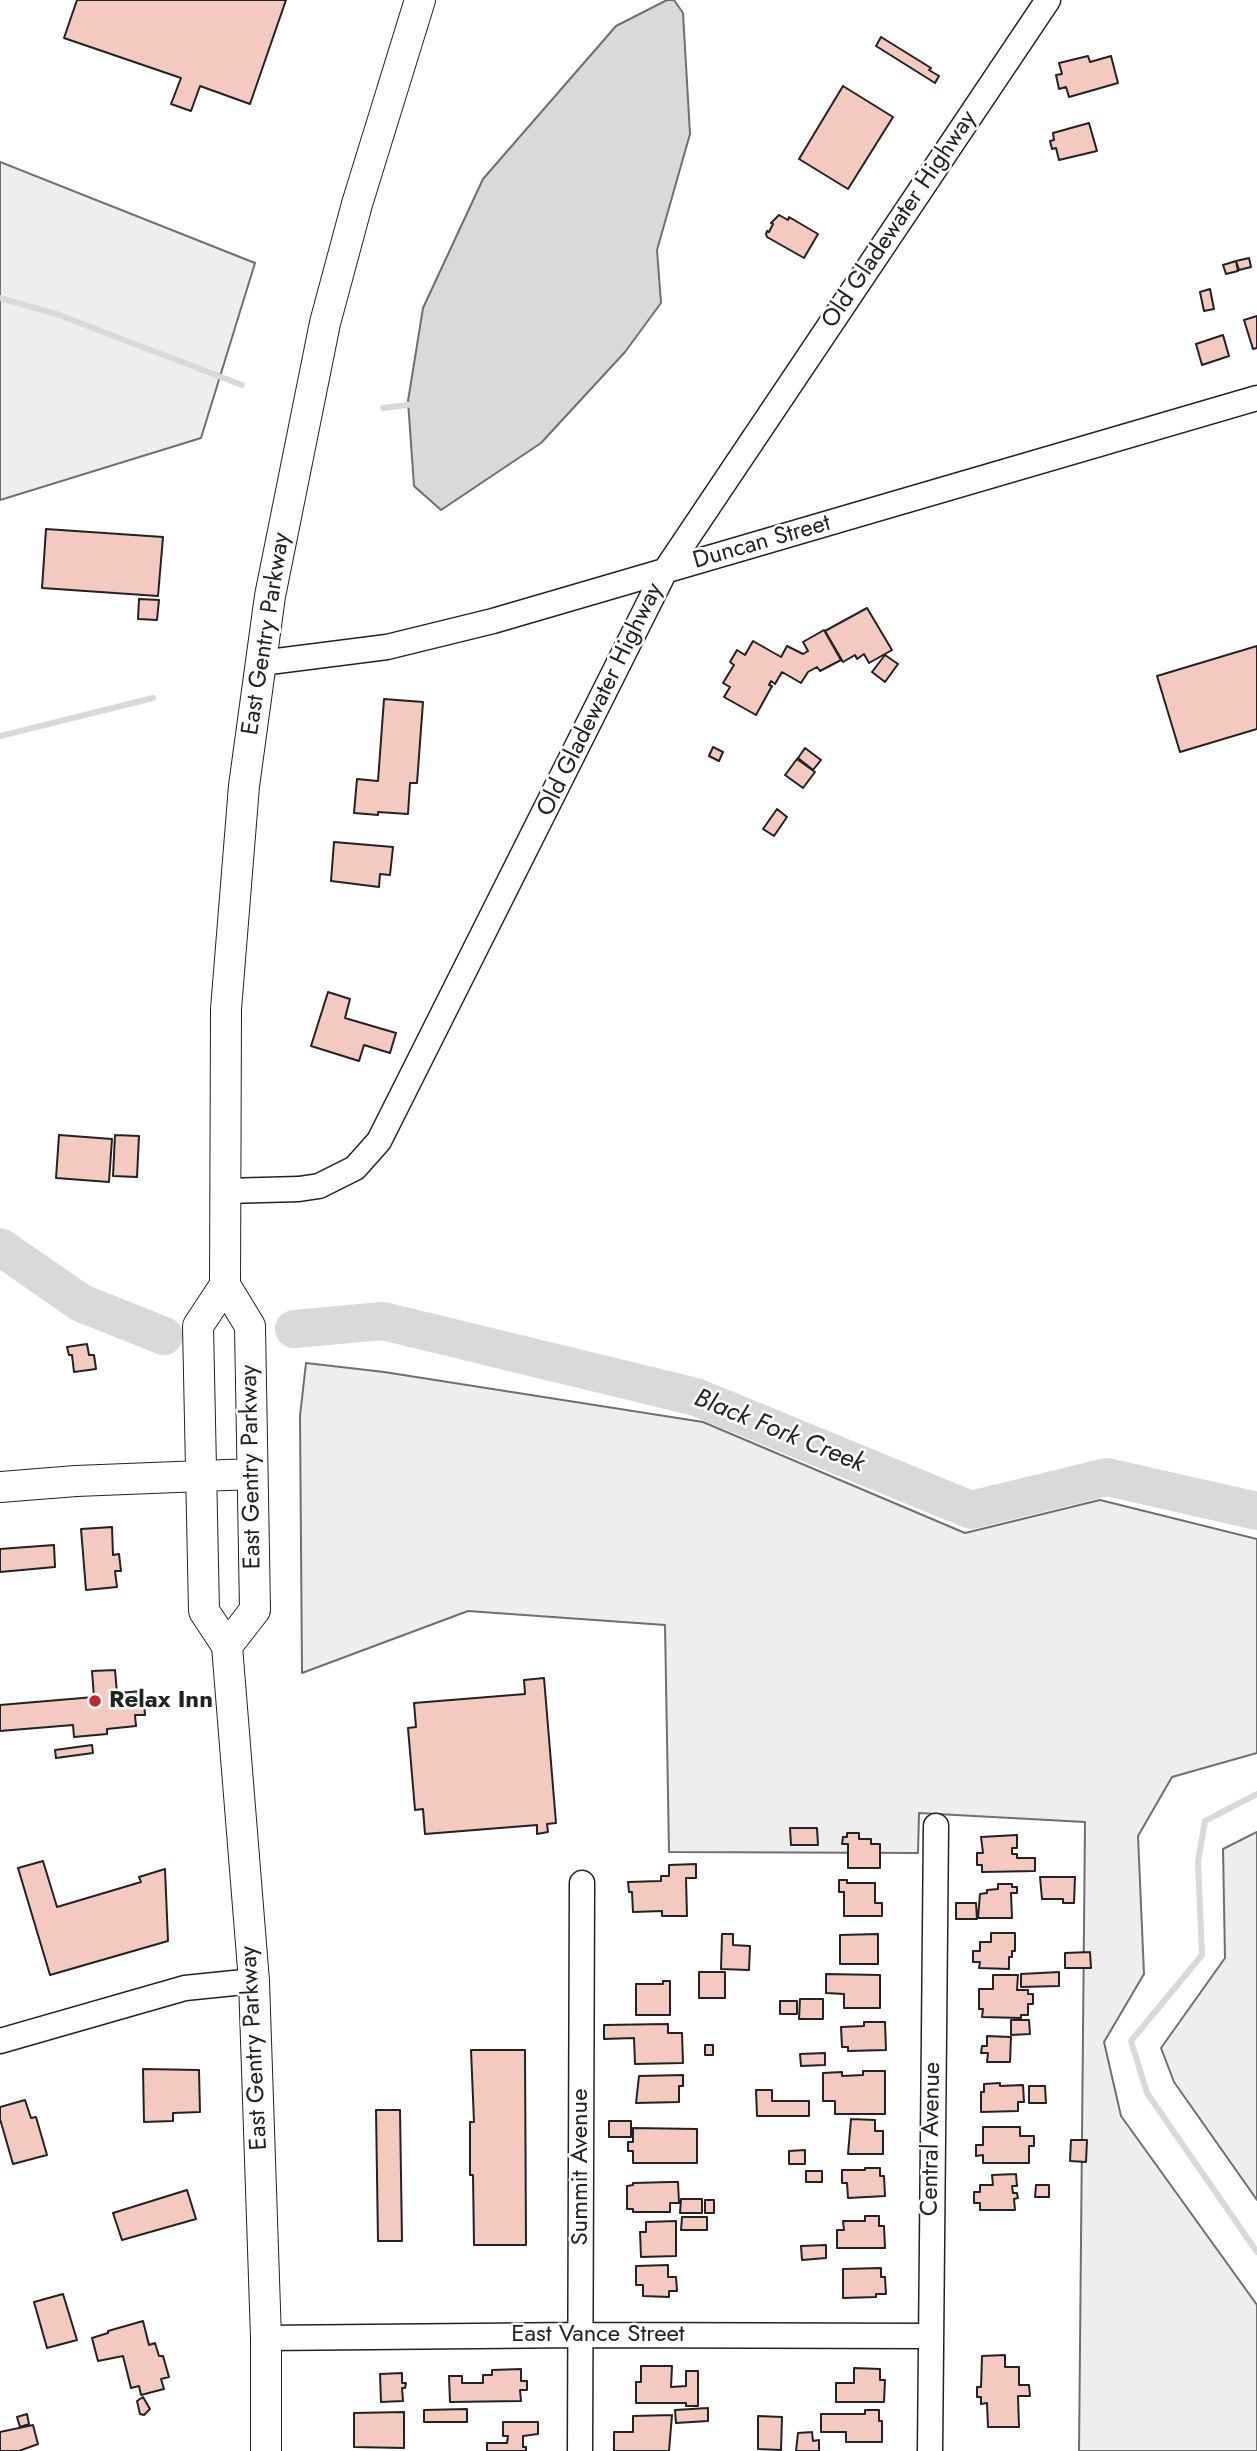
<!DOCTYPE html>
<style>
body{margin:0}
canvas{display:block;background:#fff}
</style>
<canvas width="1257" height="2451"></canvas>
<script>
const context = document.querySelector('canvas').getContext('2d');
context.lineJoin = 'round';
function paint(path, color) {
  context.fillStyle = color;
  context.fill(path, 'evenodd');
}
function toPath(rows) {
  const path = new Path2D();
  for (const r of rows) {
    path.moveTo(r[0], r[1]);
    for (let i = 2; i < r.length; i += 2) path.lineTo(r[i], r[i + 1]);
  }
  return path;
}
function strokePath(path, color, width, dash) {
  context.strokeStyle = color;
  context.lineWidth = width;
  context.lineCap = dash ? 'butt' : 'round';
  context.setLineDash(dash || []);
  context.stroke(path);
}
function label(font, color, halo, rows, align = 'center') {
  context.font = font + ' Jost,sans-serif';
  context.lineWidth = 5;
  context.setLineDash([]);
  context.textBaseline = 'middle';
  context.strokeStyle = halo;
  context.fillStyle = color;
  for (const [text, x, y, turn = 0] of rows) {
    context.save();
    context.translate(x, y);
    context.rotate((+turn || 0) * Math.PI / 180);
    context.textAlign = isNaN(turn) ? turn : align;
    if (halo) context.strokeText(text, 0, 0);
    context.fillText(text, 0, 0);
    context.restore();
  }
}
const green = toPath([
 [0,162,255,263,201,438,0,500,0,162],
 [306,1363,384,1372,703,1422,965,1533,1100,1500,1257,1539,1257,1753,1172,1777,1138,1836,1144,1974,1104,2042,1121,2116,1257,2305,1257,2451,1079,2451,1085,1822,919,1813,918,1853,669,1852,665,1625,468,1611,302,1673,300,1416,306,1363],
 [1257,1832,1257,2200,1174,2082,1161,2048,1225,1958,1223,1849,1257,1832]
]);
paint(green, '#eee');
strokePath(green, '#6f6f6f', 2);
const water = toPath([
 [667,0,674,0,683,13,690,134,657,250,661,303,625,352,541,443,441,510,414,486,408,401,423,308,483,179,616,26,667,0]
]);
paint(water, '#d9d9d9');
strokePath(water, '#6f6f6f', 2);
strokePath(toPath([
 [0,298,59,315,242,385],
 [383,408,415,404],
 [0,736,153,698],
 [1257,1794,1205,1821,1198,1862,1202,1955,1131,2041,1147,2093,1257,2252]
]), '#d9d9d9', 6);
strokePath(toPath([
 [0,1247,81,1303,164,1336],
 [294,1329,383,1321,696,1397,971,1510,1107,1477,1257,1511]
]), '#d9d9d9', 38);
const building = toPath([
 [77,0,286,0,250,104,200,86,191,111,171,104,181,78,64,38,77,0],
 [881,37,931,68,929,70,939,76,935,83,876,46,881,37],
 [1088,56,1090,62,1111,56,1118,83,1069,97,1066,87,1059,89,1056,75,1062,74,1059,63,1088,56],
 [843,86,893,117,848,189,799,159,843,86],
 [1089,123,1097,151,1059,160,1056,148,1052,149,1050,141,1054,140,1053,133,1089,123],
 [779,215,788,220,789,217,818,234,804,258,767,237,766,234,767,231,769,232,773,224,771,223,779,215],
 [1249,258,1251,267,1239,270,1236,261,1249,258],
 [1236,261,1238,271,1226,274,1223,265,1236,261],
 [1210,289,1214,309,1204,311,1200,292,1210,289],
 [1257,316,1257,348,1253,349,1244,320,1257,316],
 [1223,335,1229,356,1202,365,1196,344,1223,335],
 [46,529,163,537,158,596,42,588,46,529],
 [139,599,159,600,157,620,138,619,139,599],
 [867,608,892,650,869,663,864,654,857,659,855,655,843,662,825,631,867,608],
 [824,630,841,660,820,671,817,667,808,672,801,683,782,672,775,684,771,681,769,685,772,686,756,715,724,697,730,687,723,683,734,665,730,662,737,650,745,655,753,641,781,657,787,646,803,654,808,651,803,642,824,630],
 [1257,646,1257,729,1180,752,1157,676,1257,646],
 [885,655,898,664,885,682,872,672,885,655],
 [384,699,423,702,417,783,410,783,408,814,378,812,378,815,354,813,357,779,378,781,384,699],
 [713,747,723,752,719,761,709,756,713,747],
 [805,748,821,760,813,770,798,758,805,748],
 [797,759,815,772,803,788,785,775,797,759],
 [777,809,787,817,774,836,763,829,777,809],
 [334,842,393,847,390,875,380,874,379,887,331,881,334,842],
 [328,992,350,999,345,1018,396,1033,390,1053,364,1045,359,1061,311,1046,328,992],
 [59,1135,112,1139,109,1182,56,1178,59,1135],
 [115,1135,139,1136,137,1177,113,1176,115,1135],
 [87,1344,89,1355,94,1355,96,1369,74,1372,72,1355,69,1355,67,1347,87,1344],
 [112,1527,113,1555,119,1554,121,1571,115,1571,117,1587,86,1590,81,1529,112,1527],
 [54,1545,55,1567,0,1572,0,1549,54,1545],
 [115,1670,117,1693,143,1691,145,1715,135,1715,136,1726,107,1729,107,1734,74,1737,73,1725,0,1731,0,1705,94,1697,92,1671,115,1670],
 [544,1678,556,1823,547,1824,548,1832,537,1834,537,1825,425,1834,423,1809,415,1810,408,1728,416,1727,414,1703,525,1694,524,1680,544,1678],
 [92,1745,93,1753,56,1758,55,1750,92,1745],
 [790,1828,817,1828,818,1845,791,1845,790,1828],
 [847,1833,859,1833,859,1839,871,1839,871,1844,880,1844,880,1868,848,1868,848,1844,842,1844,843,1837,847,1837,847,1833],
 [1017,1835,1017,1848,1012,1848,1012,1854,1017,1854,1017,1858,1035,1858,1035,1871,982,1872,982,1865,977,1865,977,1853,983,1853,981,1837,1017,1835],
 [43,1861,57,1907,141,1882,139,1877,165,1869,168,1941,50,1975,18,1868,43,1861],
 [696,1864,696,1878,686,1878,687,1916,662,1916,662,1911,633,1912,632,1892,629,1892,628,1882,661,1881,661,1876,669,1876,669,1865,696,1864],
 [1040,1877,1075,1877,1074,1903,1063,1903,1063,1899,1042,1899,1040,1877],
 [839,1880,847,1880,847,1883,875,1883,875,1903,882,1903,882,1916,844,1916,844,1892,839,1892,839,1880],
 [998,1884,1012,1884,1012,1887,1017,1887,1017,1893,1011,1893,1012,1918,978,1918,980,1894,987,1893,987,1890,998,1889,998,1884],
 [956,1903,976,1903,977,1919,956,1919,956,1903],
 [991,1933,1015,1933,1015,1951,1012,1951,1012,1957,1009,1957,1009,1969,979,1968,980,1962,973,1962,973,1951,980,1951,980,1942,991,1942,991,1933],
 [722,1934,733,1934,733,1945,750,1946,749,1970,721,1969,722,1934],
 [878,1934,878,1964,840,1964,840,1935,878,1934],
 [1090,1952,1091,1968,1065,1968,1065,1953,1090,1952],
 [699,1972,725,1972,725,1998,699,1998,699,1972],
 [1059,1972,1059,1986,1021,1987,1021,1974,1059,1972],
 [826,1974,880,1975,880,2008,844,2008,844,1994,826,1993,826,1974],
 [993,1975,1018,1975,1017,1990,1028,1990,1028,1994,1033,1994,1033,2004,1028,2004,1028,2015,1021,2015,1021,2018,982,2017,983,2009,979,2009,979,1989,993,1989,993,1975],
 [663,1981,670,1981,670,2015,636,2015,636,1984,663,1984,663,1981],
 [800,1999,823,1999,823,2019,799,2019,800,1999],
 [780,2001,797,2001,797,2014,780,2014,780,2001],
 [1011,2020,1029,2020,1030,2034,1011,2035,1011,2020],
 [864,2022,885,2022,886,2050,848,2051,848,2047,842,2047,841,2027,864,2026,864,2022],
 [668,2024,668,2033,682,2033,683,2063,635,2064,634,2038,604,2039,604,2025,668,2024],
 [987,2036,1011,2037,1010,2062,987,2062,988,2053,981,2053,982,2046,987,2046,987,2036],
 [705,2045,713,2045,713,2055,705,2055,705,2045],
 [471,2050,525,2050,526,2245,474,2245,473,2175,470,2175,470,2122,474,2122,471,2050],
 [825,2053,825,2065,801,2066,800,2054,825,2053],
 [143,2069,199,2070,200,2112,173,2113,173,2121,144,2122,143,2069],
 [863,2071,885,2071,885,2114,835,2114,835,2101,823,2101,823,2073,842,2072,842,2076,863,2075,863,2071],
 [683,2075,683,2086,679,2086,679,2102,636,2103,639,2076,683,2075],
 [1000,2083,1000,2086,1023,2085,1024,2102,1018,2102,1018,2111,981,2112,981,2092,984,2092,984,2084,1000,2083],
 [1029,2086,1045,2086,1046,2103,1029,2103,1029,2086],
 [756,2090,772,2090,772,2101,809,2101,809,2116,757,2116,756,2090],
 [25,2100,31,2118,36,2117,47,2155,13,2164,0,2119,0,2107,25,2100],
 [376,2110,400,2110,402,2241,378,2241,376,2110],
 [851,2119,875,2120,875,2131,883,2131,883,2154,848,2154,851,2119],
 [609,2121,631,2121,631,2137,609,2137,609,2121],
 [983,2127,1020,2127,1020,2136,1034,2136,1034,2146,1029,2146,1029,2163,983,2163,983,2155,976,2156,976,2145,983,2145,983,2127],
 [633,2128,697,2129,697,2163,633,2163,633,2151,628,2151,628,2142,633,2142,633,2128],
 [1071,2140,1087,2140,1086,2162,1070,2161,1071,2140],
 [805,2150,805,2164,789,2164,789,2151,805,2150],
 [865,2168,880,2168,880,2176,884,2176,885,2196,848,2198,847,2183,842,2183,842,2170,865,2170,865,2168],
 [806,2171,822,2171,822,2182,806,2182,806,2171],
 [1016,2174,1017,2186,1012,2186,1013,2193,1017,2193,1018,2198,1014,2199,1015,2210,980,2210,980,2203,974,2203,974,2192,980,2192,980,2185,993,2185,992,2175,1016,2174],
 [670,2182,678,2182,679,2203,670,2203,670,2212,633,2212,633,2209,627,2209,627,2186,633,2185,633,2183,670,2182],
 [1036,2185,1049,2185,1049,2197,1035,2197,1036,2185],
 [187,2190,196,2219,122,2240,113,2213,187,2190],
 [681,2199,702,2199,702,2213,680,2213,681,2199],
 [705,2200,714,2200,714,2213,705,2213,705,2200],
 [865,2216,879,2216,879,2226,884,2226,885,2248,837,2248,837,2230,844,2230,843,2221,865,2221,865,2216],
 [682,2217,707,2217,707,2230,681,2230,682,2217],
 [676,2221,676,2256,641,2257,640,2232,646,2232,646,2222,676,2221],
 [826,2245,826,2258,802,2260,801,2246,826,2245],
 [668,2265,668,2277,676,2277,677,2291,669,2291,669,2297,643,2296,643,2285,636,2285,636,2266,668,2265],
 [881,2268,881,2277,885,2277,886,2294,876,2294,876,2297,843,2298,843,2269,881,2268],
 [63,2294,77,2340,47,2348,34,2302,63,2294],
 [143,2321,149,2345,155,2343,159,2356,163,2356,169,2377,161,2379,164,2389,141,2395,139,2386,131,2388,123,2356,98,2361,92,2338,108,2333,108,2331,143,2321],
 [1005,2355,1005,2367,1019,2367,1019,2385,1029,2385,1030,2396,1018,2396,1019,2427,988,2427,987,2403,981,2404,981,2397,977,2397,977,2387,981,2387,982,2356,1005,2355],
 [641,2366,672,2366,671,2387,686,2386,686,2371,698,2371,698,2406,686,2406,686,2403,636,2403,636,2382,641,2382,641,2366],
 [854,2368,880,2369,880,2380,885,2380,884,2402,836,2402,836,2383,854,2383,854,2368],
 [521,2369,521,2381,527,2381,527,2390,520,2390,521,2401,450,2402,449,2376,462,2376,462,2383,483,2383,483,2375,492,2375,492,2370,521,2369],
 [402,2373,402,2383,406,2383,405,2388,402,2388,403,2401,381,2402,380,2374,402,2373],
 [143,2397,150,2409,144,2415,140,2414,137,2401,143,2397],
 [708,2408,708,2421,676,2423,675,2410,708,2408],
 [467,2409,467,2422,424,2422,424,2410,467,2409],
 [865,2410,879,2410,879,2421,882,2421,882,2442,846,2442,846,2432,821,2432,821,2414,865,2414,865,2410],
 [404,2412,404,2448,354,2447,354,2413,404,2412],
 [27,2414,29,2424,20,2427,17,2417,27,2414],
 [672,2415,669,2451,614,2451,614,2432,633,2432,633,2416,672,2415],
 [758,2416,782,2417,781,2450,758,2449,758,2416],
 [503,2422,538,2422,538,2434,523,2436,523,2447,526,2447,526,2451,487,2451,487,2443,507,2443,508,2436,503,2436,503,2422],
 [33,2425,38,2444,19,2451,0,2451,0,2432,33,2425],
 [812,2432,813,2441,819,2440,819,2451,796,2451,798,2433,812,2432]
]);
paint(building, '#f3c9c0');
strokePath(building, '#222', 2);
const minor = toPath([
 [261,663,387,647,493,621,1257,398],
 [225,1191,299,1189,319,1186,355,1168,379,1141,665,571,1048,0],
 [0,2041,185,1988,254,1981],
 [266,2338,580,2335,930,2336],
 [580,2451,582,1883],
 [930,2451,936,1826]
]);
const major = toPath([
 [225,1285,198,1326,204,1611,227,1646,254,1981,266,2338,266,2451],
 [0,1487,76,1481,252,1474],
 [227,1646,255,1610,250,1326,225,1285,226,1009,244,786,270,596,325,323,357,204,420,0]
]);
strokePath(minor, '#222', 27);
strokePath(major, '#222', 32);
strokePath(minor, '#fff', 24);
strokePath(major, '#fff', 30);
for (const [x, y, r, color] of [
 [95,1701,7,"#c62828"]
]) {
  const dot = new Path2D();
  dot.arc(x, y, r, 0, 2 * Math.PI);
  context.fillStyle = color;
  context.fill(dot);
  strokePath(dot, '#fff', 2.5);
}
label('24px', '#222', '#fff', [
 ["Old Gladewater Highway",900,220,-56],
 ["Duncan Street",762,543,-16],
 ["East Gentry Parkway",267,634,-81],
 ["Old Gladewater Highway",601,700,-64],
 ["East Gentry Parkway",252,1467,-91],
 ["East Gentry Parkway",255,2048,-93],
 ["Central Avenue",932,2139,-89],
 ["Summit Avenue",581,2167,-90],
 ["East Vance Street",598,2335]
]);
label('bold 24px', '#222', '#fff', [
 ["Relax Inn",109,1701]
], 'left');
label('italic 26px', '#222', '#fff', [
 ["Black Fork Creek",779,1432,22]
]);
</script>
